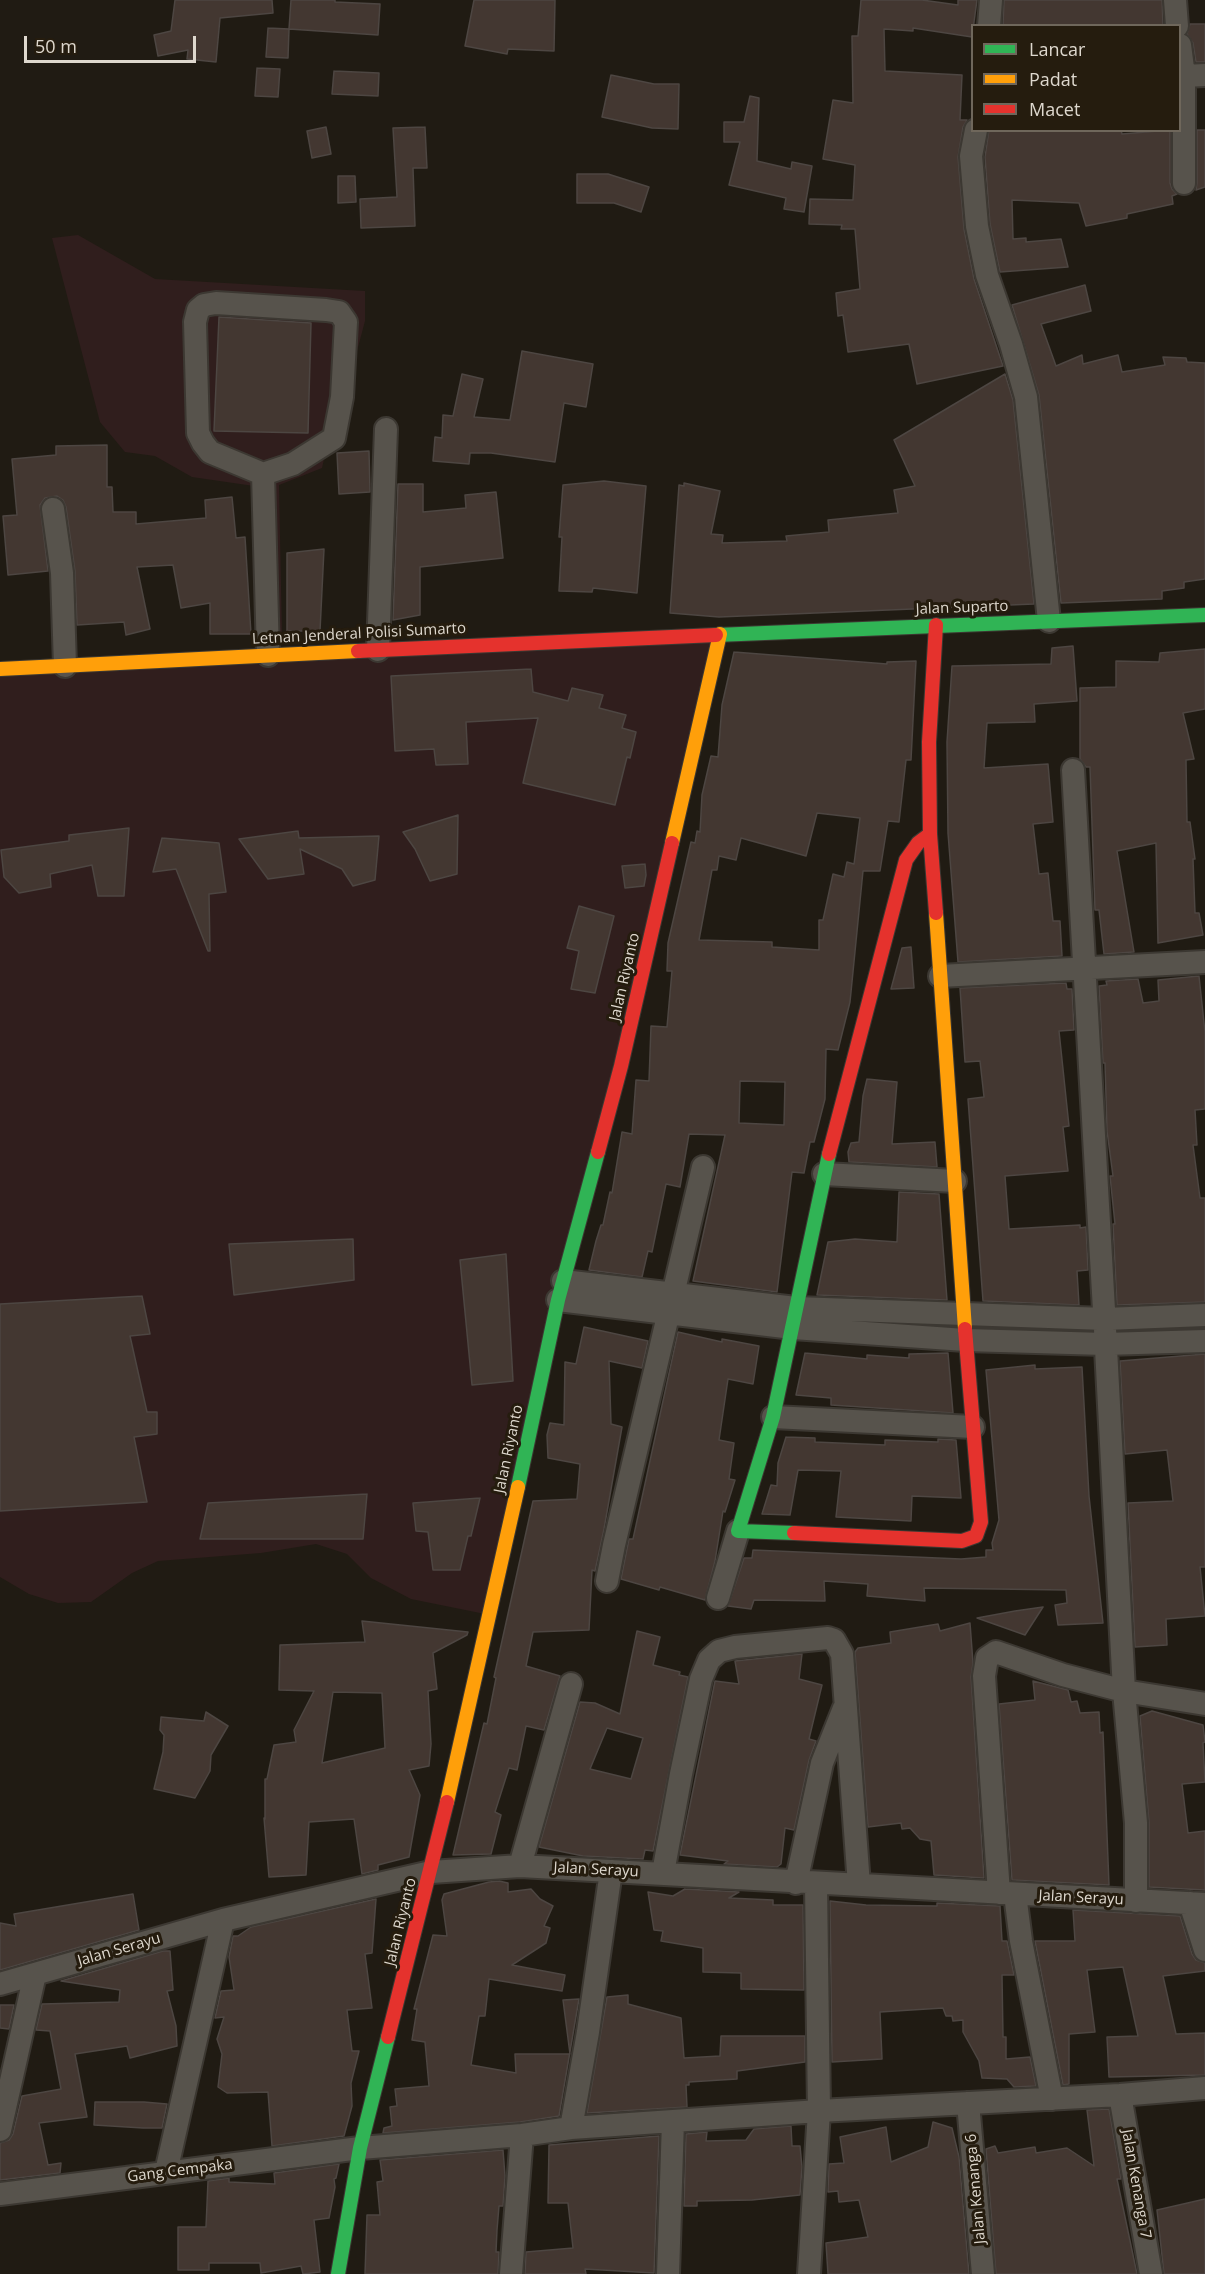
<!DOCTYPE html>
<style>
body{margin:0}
#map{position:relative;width:1205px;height:2274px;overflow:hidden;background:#201b13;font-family:"Open Sans",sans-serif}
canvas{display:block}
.legend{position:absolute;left:971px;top:24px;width:210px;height:108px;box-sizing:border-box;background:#251c0e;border:2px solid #6f675b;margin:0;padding:8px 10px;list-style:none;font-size:18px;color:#ded8ce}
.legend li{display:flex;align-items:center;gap:12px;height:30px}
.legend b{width:30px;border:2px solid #6f675b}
.scale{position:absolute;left:24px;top:36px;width:172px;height:27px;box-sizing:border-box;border:3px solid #ded8ce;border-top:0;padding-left:8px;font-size:18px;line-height:21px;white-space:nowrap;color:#ded8ce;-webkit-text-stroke:4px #251c0e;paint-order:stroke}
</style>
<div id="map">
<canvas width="1205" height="2274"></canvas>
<ul class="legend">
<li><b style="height:8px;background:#30b455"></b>Lancar</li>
<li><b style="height:8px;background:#ff9f0a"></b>Padat</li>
<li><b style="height:8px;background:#e5322d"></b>Macet</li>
</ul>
<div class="scale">50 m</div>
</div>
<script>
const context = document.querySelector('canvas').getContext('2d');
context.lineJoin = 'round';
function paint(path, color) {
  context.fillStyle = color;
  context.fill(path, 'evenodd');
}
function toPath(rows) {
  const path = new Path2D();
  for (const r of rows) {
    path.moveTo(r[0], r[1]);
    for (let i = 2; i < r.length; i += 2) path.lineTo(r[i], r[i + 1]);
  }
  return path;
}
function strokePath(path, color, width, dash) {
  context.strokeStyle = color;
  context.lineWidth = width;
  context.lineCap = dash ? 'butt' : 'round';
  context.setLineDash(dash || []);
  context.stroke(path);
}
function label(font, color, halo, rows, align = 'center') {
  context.font = font + ' "Open Sans",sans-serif';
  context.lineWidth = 6;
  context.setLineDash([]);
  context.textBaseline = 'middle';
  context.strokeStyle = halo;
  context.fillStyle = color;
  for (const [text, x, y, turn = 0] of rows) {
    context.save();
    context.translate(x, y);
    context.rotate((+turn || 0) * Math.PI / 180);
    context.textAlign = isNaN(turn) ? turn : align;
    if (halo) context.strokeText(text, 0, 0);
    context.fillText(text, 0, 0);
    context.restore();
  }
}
paint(toPath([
 [78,235,155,279,365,291,365,321,357,351,339,391,322,468,279,485,282,636,256,638,254,486,192,477,155,456,125,452,100,422,52,238],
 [720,634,490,1615,411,1599,371,1578,347,1554,316,1544,261,1553,158,1561,132,1573,91,1602,58,1603,29,1594,0,1577,0,669]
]), '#301e1d');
const building = toPath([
 [175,0,272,0,273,13,220,18,216,62,187,59,188,50,158,56,154,35,171,31,175,0],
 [291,0,335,0,335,2,380,4,378,35,289,29,291,0],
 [474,0,555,0,554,51,508,49,507,54,465,46,474,0],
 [861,0,922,0,958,5,958,0,977,0,972,37,913,28,913,31,884,29,885,71,962,75,960,120,967,120,963,127,958,157,964,229,974,279,1003,366,917,384,909,344,848,352,843,315,838,316,836,293,860,289,855,229,841,229,842,225,809,224,810,199,853,200,855,165,823,159,833,100,853,103,852,36,858,36,861,0],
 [1004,0,1162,0,1163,26,1003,26,1004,0],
 [1190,24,1205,24,1205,62,1196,62,1193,43,1187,34,1190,24],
 [268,28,289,29,288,58,266,57,268,28],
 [257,68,280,69,278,97,255,96,257,68],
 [334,71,379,73,378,96,332,94,334,71],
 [611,75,654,84,679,84,678,129,652,128,602,117,611,75],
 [750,96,759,98,757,161,791,169,792,162,812,166,804,212,784,209,786,198,729,185,740,142,724,142,724,122,744,122,750,96],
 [326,127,331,154,312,158,307,131,326,127],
 [425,127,427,168,413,168,415,226,361,228,360,199,397,197,393,128,425,127],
 [989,130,1121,130,1122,134,1170,130,1170,183,1172,189,1177,194,1172,196,1173,204,1127,214,1127,218,1086,226,1079,203,1012,200,1013,239,1026,238,1026,242,1061,239,1068,267,1000,272,990,224,985,157,989,130],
 [1197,130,1205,130,1205,187,1196,190,1197,183,1197,130],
 [577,174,608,174,649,187,641,212,614,203,577,203,577,174],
 [338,176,355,176,356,202,338,203,338,176],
 [1085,285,1091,311,1041,324,1056,366,1082,355,1083,364,1118,355,1122,372,1165,365,1163,357,1186,358,1187,362,1205,363,1205,579,1184,582,1184,588,1162,591,1162,599,1061,603,1039,395,1012,305,1085,285],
 [219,317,311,323,308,433,214,431,219,317],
 [522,351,593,364,586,407,564,403,555,462,491,453,470,453,469,464,433,461,435,437,442,438,443,415,453,416,462,374,483,379,474,417,510,420,522,351],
 [1005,374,1013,400,1034,604,719,617,670,613,679,485,684,486,684,483,720,491,711,534,723,535,722,543,787,541,786,536,829,532,828,520,898,513,894,490,915,486,894,440,1005,374],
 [107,445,107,487,112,487,113,512,136,512,136,524,206,518,205,500,232,497,236,538,245,537,251,634,210,634,210,603,181,608,173,565,137,567,150,629,126,635,124,622,77,625,75,571,66,507,63,500,57,496,45,498,40,505,48,571,8,575,3,516,17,515,12,459,56,455,56,446,107,445],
 [369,451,370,492,339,494,337,453,369,451],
 [604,481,646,486,637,593,593,588,592,592,559,591,562,537,559,537,563,485,604,481],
 [398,484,423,484,423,512,466,508,465,495,496,492,503,558,420,567,420,615,393,620,398,484],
 [324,549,320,631,287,631,287,553,324,549],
 [1073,646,1077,701,1034,704,1035,722,987,723,984,768,1048,764,1053,822,1033,824,1039,874,1048,873,1053,921,1060,921,1062,956,958,962,948,833,947,742,952,666,1051,664,1052,648,1073,646],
 [1205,649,1205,709,1183,713,1194,759,1186,760,1187,822,1190,822,1195,859,1193,859,1195,913,1199,913,1203,935,1158,943,1156,843,1117,851,1134,952,1104,954,1099,910,1095,910,1090,767,1086,767,1080,759,1080,688,1116,687,1116,661,1159,662,1160,653,1205,649],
 [734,652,887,664,887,662,916,661,911,760,906,760,899,822,888,821,880,871,863,871,850,1002,838,1050,826,1049,825,1099,814,1142,810,1142,804,1173,792,1172,777,1292,693,1281,725,1135,689,1134,680,1187,666,1184,652,1252,648,1251,642,1277,589,1270,596,1241,601,1225,603,1225,610,1192,612,1193,622,1132,632,1134,636,1080,649,1081,651,1026,667,1027,672,971,667,971,668,943,691,842,695,843,697,831,700,832,702,795,711,756,718,757,722,705,734,652],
 [817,813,860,818,854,864,847,862,844,877,833,874,823,920,819,920,819,950,772,947,772,942,699,940,712,870,717,870,719,856,736,860,741,838,806,856,817,813],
 [740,1081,785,1082,784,1125,739,1123,740,1081],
 [531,669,533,692,568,701,572,688,603,695,599,708,626,715,622,728,636,732,630,758,627,757,615,805,523,783,538,718,466,722,468,764,436,765,434,749,395,751,391,676,531,669],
 [458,815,457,874,430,881,415,849,403,832,458,815],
 [129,828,124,896,98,896,92,865,50,874,51,887,19,893,4,877,1,850,69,841,69,835,129,828],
 [298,831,299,838,379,836,375,880,353,886,342,869,300,849,304,874,268,879,239,839,298,831],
 [162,838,219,843,226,892,209,894,210,951,208,951,176,869,153,872,162,838],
 [645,864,646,875,644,886,625,888,622,866,645,864],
 [579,906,614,916,595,993,571,989,579,951,567,948,579,906],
 [911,947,914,988,891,989,902,948,911,947],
 [1199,976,1205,1032,1205,1109,1195,1110,1197,1145,1193,1145,1200,1198,1205,1198,1205,1302,1117,1305,1113,1224,1115,1224,1110,1176,1113,1176,1107,1131,1105,1063,1103,1063,1099,986,1107,985,1106,981,1138,979,1143,1003,1159,1001,1158,980,1199,976],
 [1066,983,1067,989,1072,989,1074,1030,1059,1031,1069,1126,1063,1127,1068,1171,1005,1176,1009,1229,1080,1225,1080,1228,1086,1227,1088,1270,1077,1271,1079,1305,983,1301,968,1099,984,1097,980,1061,965,1062,960,988,1066,983],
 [867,1079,897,1082,892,1144,935,1142,937,1167,849,1162,848,1152,851,1143,859,1142,863,1096,867,1079],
 [899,1192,939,1194,947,1300,817,1295,828,1242,855,1239,897,1242,899,1192],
 [353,1239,354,1280,234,1295,229,1244,353,1239],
 [506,1254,513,1381,472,1385,460,1260,506,1254],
 [142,1296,150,1334,130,1336,147,1412,157,1412,157,1434,134,1437,147,1502,0,1511,0,1304,142,1296],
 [584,1327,648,1341,642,1368,609,1361,611,1424,622,1427,604,1529,595,1571,592,1570,589,1630,533,1632,526,1666,560,1676,544,1730,526,1726,517,1770,509,1768,495,1812,501,1815,491,1854,453,1855,484,1723,487,1724,496,1678,494,1677,533,1501,577,1499,580,1464,548,1458,547,1435,550,1423,564,1425,565,1362,576,1364,584,1327],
 [678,1332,722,1342,722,1339,759,1346,753,1384,728,1379,719,1440,734,1443,729,1479,735,1480,725,1512,723,1511,715,1561,705,1600,660,1587,659,1590,621,1579,629,1539,633,1539,678,1332],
 [805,1353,867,1359,867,1355,909,1358,909,1354,948,1353,953,1413,831,1405,831,1398,796,1395,805,1353],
 [1205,1354,1205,1567,1200,1567,1205,1616,1166,1619,1167,1645,1135,1647,1128,1503,1173,1501,1167,1450,1125,1454,1120,1361,1205,1354],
 [1035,1365,1035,1369,1082,1367,1089,1496,1103,1623,1058,1625,1055,1605,1067,1603,1066,1590,924,1588,925,1601,867,1596,868,1584,824,1581,825,1601,754,1600,751,1609,728,1606,744,1558,752,1558,753,1550,961,1559,986,1557,986,1550,993,1550,992,1543,999,1520,986,1370,1035,1365],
 [786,1437,815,1438,815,1442,885,1445,885,1440,938,1442,938,1439,956,1440,961,1498,912,1496,911,1521,836,1517,841,1471,798,1470,790,1515,762,1514,771,1485,777,1486,778,1463,786,1437],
 [367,1494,363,1539,200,1539,208,1503,367,1494],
 [480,1498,471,1536,468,1536,460,1570,433,1570,428,1532,416,1531,413,1503,480,1498],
 [1043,1607,1025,1635,977,1618,1015,1611,1043,1607],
 [362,1621,468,1632,467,1635,433,1653,437,1689,428,1691,431,1744,429,1766,409,1770,420,1795,409,1857,378,1865,378,1870,362,1874,354,1819,309,1822,306,1875,269,1877,264,1818,265,1819,265,1779,267,1779,274,1745,296,1742,294,1730,314,1691,279,1690,280,1645,365,1642,362,1621],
 [333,1692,382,1693,385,1748,322,1763,333,1692],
 [970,1623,973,1663,971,1677,984,1878,934,1875,931,1841,920,1839,910,1828,902,1829,901,1823,868,1827,855,1652,858,1648,891,1643,890,1632,938,1624,940,1631,970,1623],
 [637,1631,660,1637,653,1665,680,1672,679,1675,688,1677,653,1851,645,1850,643,1859,583,1856,539,1847,580,1702,595,1703,620,1714,637,1631],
 [607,1728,643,1738,631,1779,590,1769,607,1728],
 [802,1654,799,1679,822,1685,809,1739,816,1741,809,1760,794,1830,785,1828,781,1864,777,1867,724,1864,728,1861,680,1855,715,1681,739,1684,735,1661,802,1654],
 [1033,1681,1068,1690,1071,1702,1077,1701,1080,1713,1099,1712,1100,1733,1103,1732,1109,1885,1012,1880,999,1704,1035,1700,1033,1681],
 [1152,1711,1203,1725,1205,1742,1203,1743,1205,1782,1182,1784,1188,1833,1205,1831,1205,1890,1149,1887,1149,1822,1140,1716,1152,1711],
 [206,1712,228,1726,211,1755,210,1771,195,1798,154,1789,163,1752,164,1735,160,1730,161,1717,204,1721,206,1712],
 [499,1881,508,1883,508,1892,531,1889,540,1899,553,1906,544,1926,550,1928,546,1943,512,1965,565,1975,562,1991,489,1979,485,2016,479,2016,471,2065,516,2073,515,2054,570,2054,563,2000,579,1999,559,2116,520,2122,383,2133,384,2128,392,2126,390,2107,397,2106,395,2089,429,2086,425,2042,412,2040,417,2009,414,2009,433,1935,447,1936,442,1900,444,1894,489,1882,499,1881],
 [685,1889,739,1892,729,1898,773,1900,773,1905,803,1905,804,1990,741,1989,741,1973,703,1972,703,1948,661,1941,663,1931,654,1930,648,1892,673,1896,685,1889],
 [133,1894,139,1930,0,1970,0,1923,16,1926,14,1914,133,1894],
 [376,1899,372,1953,365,1954,372,2008,347,2010,352,2051,359,2051,351,2083,352,2106,344,2136,272,2146,268,2092,227,2093,218,2087,222,2054,217,2039,224,2017,215,2018,221,1991,234,1990,229,1957,233,1936,238,1936,251,1927,376,1899],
 [830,1901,866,1905,937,1906,937,1903,1000,1906,1002,1941,1007,1941,1014,1975,1002,1975,1003,2037,1006,2037,1006,2059,1030,2057,1036,2086,1014,2087,1007,2079,982,2078,979,2061,963,2032,963,2020,953,2021,952,2016,946,2016,943,2008,880,2012,882,2059,832,2062,830,1901],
 [1073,1910,1180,1916,1192,1954,1196,1960,1205,1963,1205,1971,1163,1976,1176,2034,1205,2033,1205,2075,1109,2077,1107,2037,1138,2036,1123,1967,1087,1970,1095,2032,1069,2034,1069,2084,1063,2085,1035,1941,1075,1941,1073,1910],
 [163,1951,170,1951,173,1990,167,1991,176,2026,177,2046,130,2058,127,2046,75,2054,87,2117,39,2123,48,2165,61,2163,60,2173,0,2180,0,2143,9,2140,13,2134,22,2096,61,2089,50,2031,36,2030,42,2004,119,2002,120,1990,61,1981,163,1951],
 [628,1995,628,2004,681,2018,684,2058,720,2056,721,2036,805,2036,805,2062,737,2071,737,2079,689,2082,689,2085,686,2085,687,2107,587,2113,607,1997,628,1995],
 [0,2005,14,2005,9,2029,0,2028,0,2005],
 [95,2102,144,2102,167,2104,162,2128,143,2128,94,2125,95,2102],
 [1109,2109,1121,2179,1117,2179,1137,2274,996,2274,986,2149,995,2146,998,2153,1035,2147,1036,2153,1067,2148,1094,2166,1087,2110,1109,2109],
 [933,2122,952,2128,959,2157,969,2274,828,2274,826,2243,868,2237,859,2200,839,2202,838,2191,828,2192,829,2164,844,2163,840,2137,886,2127,891,2162,928,2147,933,2122],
 [791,2126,792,2146,800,2146,802,2167,800,2195,752,2200,697,2201,697,2206,684,2206,686,2134,707,2132,706,2141,746,2140,754,2129,791,2126],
 [659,2136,654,2273,585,2269,586,2274,525,2274,526,2252,573,2248,568,2203,548,2203,549,2145,659,2136],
 [503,2150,505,2176,503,2206,499,2206,497,2230,496,2252,499,2252,498,2274,365,2274,367,2215,380,2215,377,2182,383,2181,380,2160,503,2150],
 [339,2164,336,2178,334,2179,335,2187,329,2218,314,2220,320,2272,303,2274,301,2266,261,2273,260,2263,209,2263,209,2270,178,2270,178,2227,206,2227,208,2181,229,2178,229,2182,275,2184,274,2173,339,2164],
 [1205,2199,1205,2274,1164,2274,1157,2210,1205,2199]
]);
paint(building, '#433731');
strokePath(building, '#4d4642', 1.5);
const street = toPath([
 [1175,0,1177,26],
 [989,26,991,0],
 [1180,45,1184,76,1205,75],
 [1180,76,1184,76,1184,183],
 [976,130,971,156,977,226,987,275,1011,344,1026,397,1049,621],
 [263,474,293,464,334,438,342,397,346,322,339,312,326,310,216,303,204,305,198,310,195,322,198,433,203,443,210,452,263,474,268,655],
 [53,509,62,573,65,666],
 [378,650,386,429],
 [1073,770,1104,1310,1124,1691,1136,1823,1136,1901],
 [940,976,1205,962],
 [824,1174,955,1181],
 [563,1281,796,1308,1105,1319,1205,1315],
 [558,1300,793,1328,965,1340,1105,1344,1205,1341],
 [773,1417,973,1427],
 [607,1581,614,1545,703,1167],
 [718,1598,738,1531],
 [520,1866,571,1684],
 [663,1873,681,1774,701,1679,709,1660,719,1651,735,1647,828,1638,834,1640,842,1654,859,1885],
 [796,1883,822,1763,844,1708],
 [999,1893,984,1676,987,1658,996,1652,1063,1675,1124,1691,1205,1704],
 [1015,1894,1021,1941,1052,2099],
 [1190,1903,1205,1950],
 [0,1984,223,1920,431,1872,520,1866,1205,1904],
 [1120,2095,1151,2274],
 [968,2103,983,2274],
 [571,2128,588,2032,611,1871],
 [0,2130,35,1974],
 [166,2172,223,1920],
 [0,2194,360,2148,522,2135,571,2128,819,2111,1120,2095,1205,2088],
 [511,2274,522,2135],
 [668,2274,673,2121],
 [809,2274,819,2111,816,1884]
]);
const fast = toPath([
 [716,635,1205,615],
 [518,1487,558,1300,598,1152],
 [794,1533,738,1531,773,1417,829,1154],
 [338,2274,360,2148,388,2037]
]);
const slow = toPath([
 [0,669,358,651],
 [672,843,720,634],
 [936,913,965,1329],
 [447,1802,518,1487]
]);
const jam = toPath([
 [358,651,716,635],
 [936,913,930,834,929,742,936,625],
 [598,1152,621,1066,672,843],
 [829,1154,906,860,918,843,930,834],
 [794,1533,962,1541,976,1536,981,1522,965,1329],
 [388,2037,447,1802]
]);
strokePath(street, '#3c3832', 26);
strokePath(fast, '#3c3832', 16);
strokePath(slow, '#3c3832', 16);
strokePath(jam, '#3c3832', 16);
strokePath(street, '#57534c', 22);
strokePath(fast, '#30b455', 14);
strokePath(slow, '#ff9f0a', 14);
strokePath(jam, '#e5322d', 14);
label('15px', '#ded8ce', '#251c0e', [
 ["Jalan Suparto",962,608,-2],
 ["Letnan Jenderal Polisi Sumarto",359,634,-3],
 ["Jalan Riyanto",625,977,-77],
 ["Jalan Riyanto",509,1449,-78],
 ["Jalan Serayu",596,1870,3],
 ["Jalan Serayu",1081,1898,3],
 ["Jalan Riyanto",401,1922,-76],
 ["Jalan Serayu",119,1950,-16],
 ["Gang Cempaka",180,2171,-7],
 ["Jalan Kenanga 7",1136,2184,80],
 ["Jalan Kenanga 6",976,2189,-95]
]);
</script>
